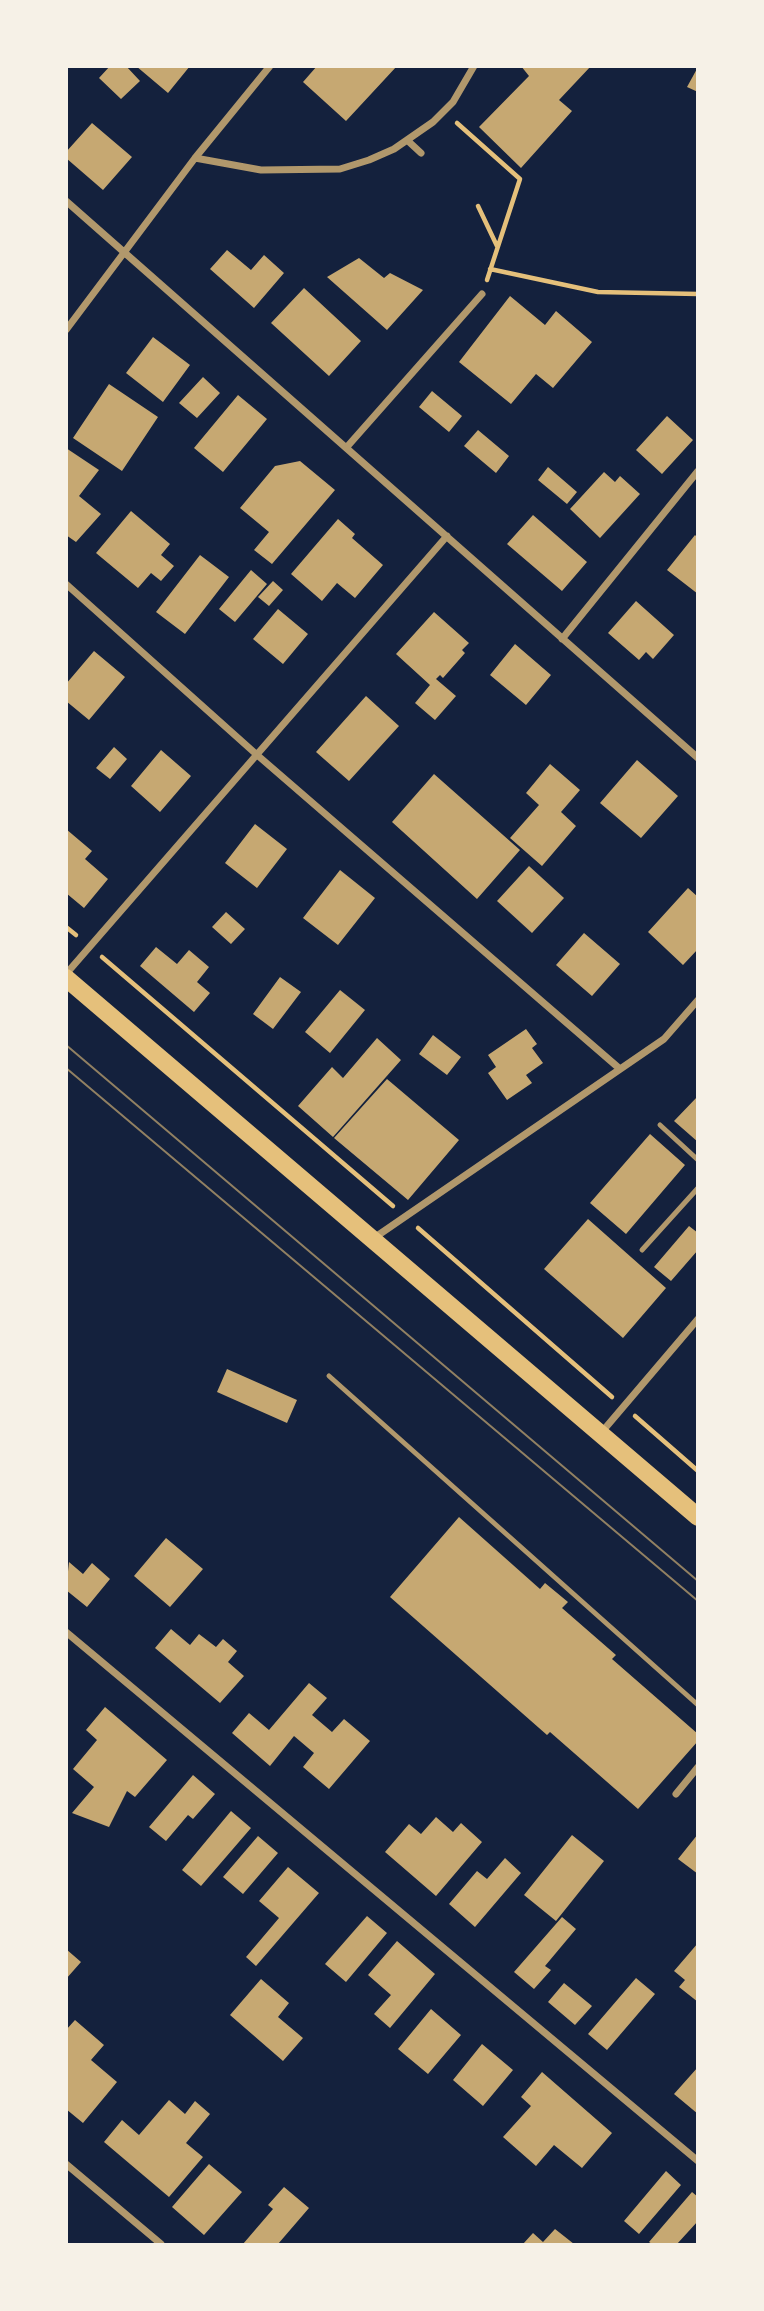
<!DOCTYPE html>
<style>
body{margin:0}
#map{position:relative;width:764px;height:2311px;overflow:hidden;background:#14213d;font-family:Raleway,sans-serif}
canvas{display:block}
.frame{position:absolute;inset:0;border:68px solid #f6f1e7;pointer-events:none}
</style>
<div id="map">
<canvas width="764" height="2311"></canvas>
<div class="frame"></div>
</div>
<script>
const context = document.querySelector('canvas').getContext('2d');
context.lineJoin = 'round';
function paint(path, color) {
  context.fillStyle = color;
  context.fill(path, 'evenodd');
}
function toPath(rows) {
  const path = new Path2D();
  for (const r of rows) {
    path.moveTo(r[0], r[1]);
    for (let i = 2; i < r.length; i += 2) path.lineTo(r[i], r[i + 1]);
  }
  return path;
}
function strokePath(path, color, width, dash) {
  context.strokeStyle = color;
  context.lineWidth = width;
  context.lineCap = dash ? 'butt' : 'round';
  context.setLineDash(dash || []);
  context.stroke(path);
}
paint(toPath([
 [110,66,126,66,140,81,121,99,99,78],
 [136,66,190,66,168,93],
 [317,66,397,66,346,121,303,82],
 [521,66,591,66,559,100,572,111,521,168,479,127,529,76],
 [698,67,698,92,687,87],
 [92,123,132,157,103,190,66,158,66,152],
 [227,250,251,270,264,255,284,273,254,308,210,269],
 [359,258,384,278,390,273,423,290,387,330,327,277],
 [304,288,361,341,329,376,271,323],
 [510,296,545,325,556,311,592,342,553,388,536,374,511,404,459,362],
 [153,337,190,365,163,402,126,373],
 [203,377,220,393,197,418,179,403],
 [109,384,158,417,122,471,73,438],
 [432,391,462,416,449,432,419,407],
 [238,395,267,419,223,472,194,448],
 [667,416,693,440,662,474,636,450],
 [478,430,509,456,496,473,464,446],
 [66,448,99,470,79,496,101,514,76,542,66,535],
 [300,461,335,490,272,564,254,550,269,532,240,508,275,466],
 [548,467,577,492,567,504,538,480],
 [604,472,615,482,620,476,640,494,600,538,570,509],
 [131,511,170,544,161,555,174,566,161,581,151,573,138,588,96,553],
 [533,515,587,562,562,591,507,544],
 [338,519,355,534,352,538,383,565,355,598,337,583,322,601,291,574],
 [695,535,698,538,698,594,667,570],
 [200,555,229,577,185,634,156,612],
 [251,570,267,584,235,622,219,609],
 [273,581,283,590,269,606,258,597],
 [636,601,674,635,653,659,646,652,639,660,608,633],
 [278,609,308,634,283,664,253,639],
 [434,612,469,643,462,650,465,653,443,678,440,675,436,679,456,696,435,720,415,703,430,685,396,654],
 [515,644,551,675,526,705,490,675],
 [94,651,125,677,89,720,66,701,66,684],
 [366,696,399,726,349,781,316,752],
 [114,747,127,759,110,779,96,768],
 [161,750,191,776,160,812,131,786],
 [637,760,678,796,641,838,600,803],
 [550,764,580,790,561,812,576,826,542,866,510,838,539,805,526,793],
 [434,774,520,850,477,899,392,822],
 [255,824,287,849,257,888,225,863],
 [66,829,92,851,85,859,108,879,84,908,66,893],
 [529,866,564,898,532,933,497,901],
 [340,870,375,898,338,945,303,918],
 [688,888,698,897,698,949,683,965,648,932],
 [226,912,245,929,231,944,212,927],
 [584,933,620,964,592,996,556,965],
 [156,947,177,964,189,950,209,967,197,982,210,993,194,1012,140,966],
 [280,977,301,992,273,1029,253,1014],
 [340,990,365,1010,330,1053,305,1032],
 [526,1029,537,1044,532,1048,543,1063,526,1075,532,1083,507,1100,488,1073,496,1067,488,1055],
 [433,1035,461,1057,447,1075,419,1054],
 [377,1038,401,1060,333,1137,298,1106,332,1067,343,1078],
 [387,1079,459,1140,408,1200,334,1138],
 [698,1096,698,1142,674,1121],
 [650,1134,685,1165,626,1234,590,1203],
 [588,1219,666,1288,623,1338,544,1269],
 [689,1226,698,1233,698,1250,671,1281,654,1267],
 [227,1369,297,1400,287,1423,217,1392],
 [459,1517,540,1589,545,1583,568,1602,562,1608,616,1655,612,1659,698,1734,698,1741,638,1809,550,1732,547,1735,390,1597],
 [166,1538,203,1569,170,1607,134,1576],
 [69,1562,83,1574,92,1563,110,1579,87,1607,66,1590],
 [171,1629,190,1645,199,1634,216,1647,223,1639,237,1651,228,1662,244,1676,220,1703,155,1648],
 [309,1683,327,1698,312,1715,332,1732,344,1719,370,1741,329,1789,303,1767,314,1753,294,1736,270,1766,232,1733,249,1713,269,1730],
 [105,1707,167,1760,135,1797,127,1791,109,1827,72,1813,94,1787,73,1769,97,1740,86,1730],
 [193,1775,215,1794,193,1819,188,1815,166,1841,149,1827],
 [231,1811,251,1828,201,1886,182,1870],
 [436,1817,453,1832,461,1823,482,1842,436,1896,385,1852,409,1824,421,1834],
 [698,1834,698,1874,678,1859],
 [572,1835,604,1861,556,1921,524,1895],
 [258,1836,278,1853,243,1894,223,1877],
 [505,1858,521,1873,475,1927,449,1904,477,1871,487,1879],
 [288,1867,319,1893,256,1966,246,1957,279,1918,259,1901],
 [367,1916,387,1933,346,1982,325,1964],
 [562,1917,576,1929,545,1966,551,1970,534,1989,514,1972],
 [397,1941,435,1974,390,2028,374,2014,391,1995,368,1975],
 [698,1943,698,2002,679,1987,685,1980,674,1971],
 [66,1949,81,1962,66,1979],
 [636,1978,655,1994,607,2050,588,2034],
 [261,1979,289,2003,278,2017,303,2038,283,2061,230,2015],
 [564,1983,592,2006,575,2025,548,2002],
 [431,2009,461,2035,428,2074,398,2049],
 [75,2020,104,2045,91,2060,117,2082,83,2123,66,2109,66,2030],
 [482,2044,513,2070,483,2106,453,2080],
 [698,2067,698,2114,674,2094],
 [542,2072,612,2133,582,2168,554,2145,536,2166,503,2137,531,2106,521,2097],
 [169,2100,185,2114,195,2101,210,2114,186,2143,203,2157,169,2197,104,2142,122,2120,139,2135],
 [209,2164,242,2192,204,2235,172,2207],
 [666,2171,681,2185,639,2234,624,2221],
 [284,2187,309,2208,278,2244,243,2244,273,2209,268,2205],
 [692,2192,698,2197,698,2221,677,2244,652,2244,649,2242],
 [555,2229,574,2244,523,2244,533,2233,543,2242]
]), '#c6a872');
strokePath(toPath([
 [457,123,520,179,487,280],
 [478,206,497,246],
 [490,269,598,292,698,294],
 [66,927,76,935],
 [102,957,393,1206],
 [418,1228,612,1397],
 [635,1416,698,1471]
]), '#e5c07b', 4.5);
strokePath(toPath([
 [660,1125,698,1160],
 [642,1250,698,1188],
 [329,1376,698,1705]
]), '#b1986c', 5);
strokePath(toPath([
 [407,140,421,153],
 [195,158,261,170,340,169,369,160,394,149,433,122,453,102,474,66],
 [66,201,698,758],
 [66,330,195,158,270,66],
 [346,448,482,294],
 [66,584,256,754,620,1069],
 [562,639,698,471],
 [66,974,447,536],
 [374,1238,664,1039,698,1000],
 [601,1433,698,1319],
 [66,1632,698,2161],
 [676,1794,698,1767],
 [66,2164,161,2244]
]), '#b1986c', 7);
strokePath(toPath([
 [66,978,698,1517]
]), '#e5c07b', 18);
strokePath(toPath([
 [66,1045,698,1581],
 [66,1068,698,1601]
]), '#918062', 2);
</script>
